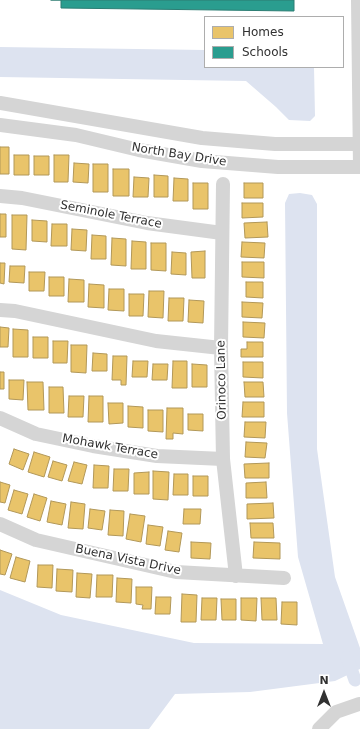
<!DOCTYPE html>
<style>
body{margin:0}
#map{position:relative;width:360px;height:729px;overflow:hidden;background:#fff;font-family:"DejaVu Sans",sans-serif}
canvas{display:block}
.legend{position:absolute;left:204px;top:16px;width:140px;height:52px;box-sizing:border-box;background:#fff;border:1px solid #adadad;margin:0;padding:5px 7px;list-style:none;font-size:12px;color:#313131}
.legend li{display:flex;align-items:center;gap:8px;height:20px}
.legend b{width:20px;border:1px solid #adadad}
.north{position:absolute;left:304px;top:673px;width:40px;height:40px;-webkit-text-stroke:3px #fff;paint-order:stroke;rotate:0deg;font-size:11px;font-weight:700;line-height:16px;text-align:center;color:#313131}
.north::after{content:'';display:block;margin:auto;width:14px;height:18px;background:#313131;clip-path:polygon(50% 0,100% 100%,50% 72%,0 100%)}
</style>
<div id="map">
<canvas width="360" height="729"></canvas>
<ul class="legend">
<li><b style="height:11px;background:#e9c46a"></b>Homes</li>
<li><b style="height:11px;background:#2a9d8f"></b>Schools</li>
</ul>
<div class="north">N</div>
</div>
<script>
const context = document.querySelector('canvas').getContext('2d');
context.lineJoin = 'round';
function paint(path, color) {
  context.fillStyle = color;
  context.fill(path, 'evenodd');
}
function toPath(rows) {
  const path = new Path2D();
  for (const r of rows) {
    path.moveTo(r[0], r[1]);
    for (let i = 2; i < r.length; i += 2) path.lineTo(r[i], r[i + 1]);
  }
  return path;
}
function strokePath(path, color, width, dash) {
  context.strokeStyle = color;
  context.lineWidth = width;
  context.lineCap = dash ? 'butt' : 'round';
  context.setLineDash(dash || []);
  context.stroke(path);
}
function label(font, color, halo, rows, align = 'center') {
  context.font = font + ' "DejaVu Sans",sans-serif';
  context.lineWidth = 4;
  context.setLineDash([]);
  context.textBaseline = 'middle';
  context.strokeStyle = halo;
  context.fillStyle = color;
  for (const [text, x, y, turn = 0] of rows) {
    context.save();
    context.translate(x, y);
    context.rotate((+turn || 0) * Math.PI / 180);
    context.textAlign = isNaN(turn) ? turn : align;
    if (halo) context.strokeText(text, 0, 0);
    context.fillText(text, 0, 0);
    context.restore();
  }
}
paint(toPath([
 [0,47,205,50,205,67,314,67,315,116,310,121,289,120,276,107,246,81,0,77],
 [300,193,312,195,317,204,317,449,335,577,360,648,360,669,335,681,250,692,175,694,149,729,0,729,0,590,61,615,194,643,323,644,298,557,287,413,285,203,289,194]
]), '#dde3f0');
const homes = toPath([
 [0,147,9,147,9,174,0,174,0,147],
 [14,155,29,155,29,175,14,175,14,155],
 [54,155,69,155,68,182,54,182,54,155],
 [34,156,49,156,49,175,34,175,34,156],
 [74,163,89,164,88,183,73,182,74,163],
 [93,164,108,164,108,192,93,192,93,164],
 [113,169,129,169,129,196,113,196,113,169],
 [154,175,168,176,168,197,154,197,154,175],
 [134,177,149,178,148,197,133,197,134,177],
 [174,178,188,179,188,201,173,201,174,178],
 [193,183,208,183,208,209,193,209,193,183],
 [244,183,263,183,263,198,244,198,244,183],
 [242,203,263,203,263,217,242,218,242,203],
 [0,214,6,214,6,237,0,237,0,214],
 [12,215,27,215,26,250,12,249,12,215],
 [32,220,47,221,47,242,32,241,32,220],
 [267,222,268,237,245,238,244,223,267,222],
 [52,224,67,224,67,246,51,246,52,224],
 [72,229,87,230,86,251,71,250,72,229],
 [92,235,106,236,106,259,91,259,92,235],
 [112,238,126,239,126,266,111,265,112,238],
 [132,241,146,242,146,269,131,269,132,241],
 [242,242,265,243,264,258,241,257,242,242],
 [151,243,166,243,166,271,151,270,151,243],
 [205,251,205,278,192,278,191,252,205,251],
 [172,252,186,253,186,275,171,274,172,252],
 [242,262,264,262,264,278,242,277,242,262],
 [0,263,5,263,4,284,0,283,0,263],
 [10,266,25,266,24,283,9,282,10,266],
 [29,272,45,272,44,291,29,291,29,272],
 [49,277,64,277,64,296,49,296,49,277],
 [69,279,84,280,84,302,68,302,69,279],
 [246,282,263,282,263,298,246,297,246,282],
 [89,284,104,285,104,308,88,307,89,284],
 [109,289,124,289,124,311,108,310,109,289],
 [149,291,164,291,163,318,148,317,149,291],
 [129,294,144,294,143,316,129,316,129,294],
 [169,298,184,298,183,321,168,321,169,298],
 [189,300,204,301,203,323,188,322,189,300],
 [242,302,263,303,262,318,242,317,242,302],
 [243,322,265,323,264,338,243,337,243,322],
 [0,327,9,328,8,347,0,347,0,327],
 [13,329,28,330,28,357,13,357,13,329],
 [33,337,48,337,48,358,33,358,33,337],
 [53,341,68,341,67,363,53,363,53,341],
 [247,342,263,342,263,357,241,357,241,349,247,349,247,342],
 [71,345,87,345,86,373,71,372,71,345],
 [93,353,107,354,107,371,92,371,93,353],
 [113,356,127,356,126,385,121,385,121,380,112,380,113,356],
 [133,361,148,361,147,377,132,377,133,361],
 [173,361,187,361,187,388,172,388,173,361],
 [243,362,263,362,263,378,243,377,243,362],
 [153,364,168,364,167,380,152,380,153,364],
 [192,364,207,365,207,387,192,387,192,364],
 [0,372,4,372,4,389,0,389,0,372],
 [9,380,24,380,23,400,9,399,9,380],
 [27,382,43,382,44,410,28,410,27,382],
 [244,382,263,382,264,397,245,397,244,382],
 [49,387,63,387,64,413,49,413,49,387],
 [69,396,84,396,83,417,68,417,69,396],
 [89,396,103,396,103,422,88,422,89,396],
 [243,402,264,402,264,417,242,417,243,402],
 [108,403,123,403,123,423,109,424,108,403],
 [128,406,143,407,143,428,128,427,128,406],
 [167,408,183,408,183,434,173,433,173,439,166,439,167,408],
 [148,410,163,410,163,432,148,431,148,410],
 [188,414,203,414,203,431,188,430,188,414],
 [245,422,266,422,265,438,244,437,245,422],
 [246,442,267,443,265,458,245,457,246,442],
 [14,449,29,454,23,470,9,464,14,449],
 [34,452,50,457,44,477,28,472,34,452],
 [53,461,67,465,62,481,48,477,53,461],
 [74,462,87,465,82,484,68,481,74,462],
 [269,463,269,478,245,478,244,464,269,463],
 [94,465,109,466,108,488,93,488,94,465],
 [114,469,129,469,128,491,113,491,114,469],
 [153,471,169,472,168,500,153,499,153,471],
 [149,472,149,494,134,494,134,473,149,472],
 [174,474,188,474,188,495,173,495,174,474],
 [193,476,208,476,208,496,193,496,193,476],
 [0,482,10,485,5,503,0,502,0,482],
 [266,482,267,498,246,498,246,483,266,482],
 [14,490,28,494,22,514,8,510,14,490],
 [34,494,47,498,40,521,27,517,34,494],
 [51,501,66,504,62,525,47,522,51,501],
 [71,502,85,504,83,529,68,528,71,502],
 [273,503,274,518,247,519,247,504,273,503],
 [90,509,105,511,102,530,88,528,90,509],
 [184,509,201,509,200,524,183,524,184,509],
 [110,510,124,511,123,536,108,535,110,510],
 [130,514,145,516,141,542,126,539,130,514],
 [250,523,273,523,274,538,251,538,250,523],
 [148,525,163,527,160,546,146,544,148,525],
 [168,531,182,533,179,552,165,550,168,531],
 [191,542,211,543,210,559,191,558,191,542],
 [254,542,280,543,280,559,253,558,254,542],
 [0,550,12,554,5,575,0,574,0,550],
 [16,557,30,561,25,582,10,578,16,557],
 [38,565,53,565,52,588,37,587,38,565],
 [57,569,73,570,72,592,56,591,57,569],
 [77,573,92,574,90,598,76,597,77,573],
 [97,575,113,575,112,597,96,597,97,575],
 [117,578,132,579,131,603,116,602,117,578],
 [136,587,152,587,151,609,142,609,143,605,136,604,136,587],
 [182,594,197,595,196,622,181,622,182,594],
 [156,597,171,597,170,614,155,614,156,597],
 [202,598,217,598,216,620,201,620,202,598],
 [241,598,257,598,256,621,241,620,241,598],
 [261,598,276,598,277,620,262,620,261,598],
 [221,599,236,599,236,620,222,620,221,599],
 [282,602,297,602,297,625,281,624,282,602]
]);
paint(homes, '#e9c46a');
strokePath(homes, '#b29859', 1);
const schools = toPath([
 [51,0,294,0,294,11,61,8,61,0,51,0]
]);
paint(schools, '#2a9d8f');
strokePath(schools, '#2c7d73', 1);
strokePath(toPath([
 [347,657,355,680]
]), '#dde3f0', 13);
strokePath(toPath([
 [358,0,360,167],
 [0,103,202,138,275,144,360,144],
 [0,125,76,135,139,150,202,161,278,167,360,167],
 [223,184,221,348,223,459,236,576],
 [0,196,22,198,147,223,222,233],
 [0,310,15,311,156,341,221,348],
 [0,418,36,434,93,446,157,456,223,459],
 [0,524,36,540,176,572,284,578],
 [319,729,336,712,359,704]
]), '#d5d5d5', 14);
label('12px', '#313131', '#fff', [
 ["North Bay Drive",179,155,9],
 ["Seminole Terrace",111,215,11],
 ["Orinoco Lane",222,380,-91],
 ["Mohawk Terrace",110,447,10],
 ["Buena Vista Drive",128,560,12]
]);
</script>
